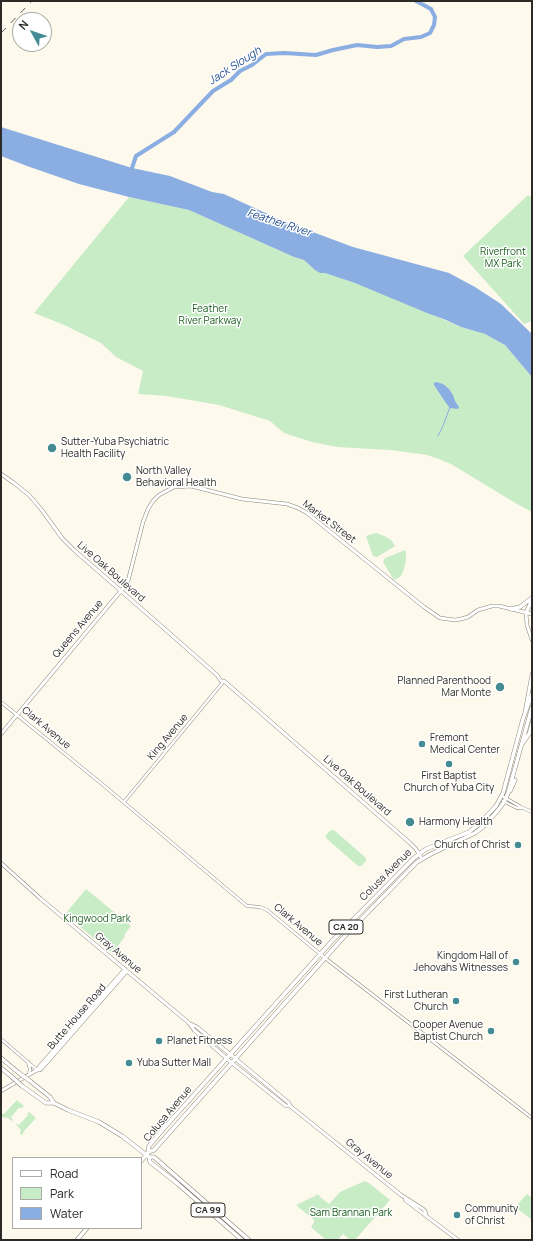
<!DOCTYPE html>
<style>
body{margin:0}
#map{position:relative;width:533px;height:1241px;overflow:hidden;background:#fef9ed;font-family:Manrope,sans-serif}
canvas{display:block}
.frame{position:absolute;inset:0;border:2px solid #2d2b27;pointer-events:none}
.legend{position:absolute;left:12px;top:1157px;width:130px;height:72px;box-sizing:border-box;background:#fff;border:1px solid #abaaa9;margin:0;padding:5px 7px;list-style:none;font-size:12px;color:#2d2b27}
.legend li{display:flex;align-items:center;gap:8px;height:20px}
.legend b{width:20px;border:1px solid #abaaa9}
.north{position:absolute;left:12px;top:12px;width:40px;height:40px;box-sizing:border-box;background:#fff;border:1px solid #abaaa9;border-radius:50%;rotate:310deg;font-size:11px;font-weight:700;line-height:16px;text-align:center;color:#2d2b27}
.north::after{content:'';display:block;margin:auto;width:14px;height:18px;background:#448b93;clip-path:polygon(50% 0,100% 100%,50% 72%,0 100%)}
</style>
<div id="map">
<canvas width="533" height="1241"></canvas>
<div class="frame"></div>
<ul class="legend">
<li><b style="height:5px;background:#fff"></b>Road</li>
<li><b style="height:11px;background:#c8ecc6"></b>Park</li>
<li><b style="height:11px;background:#8aade2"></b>Water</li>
</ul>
<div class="north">N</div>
</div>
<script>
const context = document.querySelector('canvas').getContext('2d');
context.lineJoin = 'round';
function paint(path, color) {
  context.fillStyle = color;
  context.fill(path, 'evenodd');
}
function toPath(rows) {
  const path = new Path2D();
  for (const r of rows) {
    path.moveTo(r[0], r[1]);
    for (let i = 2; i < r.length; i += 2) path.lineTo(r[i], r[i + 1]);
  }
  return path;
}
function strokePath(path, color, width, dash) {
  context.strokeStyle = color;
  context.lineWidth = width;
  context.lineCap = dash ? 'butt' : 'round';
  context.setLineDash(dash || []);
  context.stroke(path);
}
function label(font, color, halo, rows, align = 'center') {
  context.font = font + ' Manrope,sans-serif';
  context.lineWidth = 3;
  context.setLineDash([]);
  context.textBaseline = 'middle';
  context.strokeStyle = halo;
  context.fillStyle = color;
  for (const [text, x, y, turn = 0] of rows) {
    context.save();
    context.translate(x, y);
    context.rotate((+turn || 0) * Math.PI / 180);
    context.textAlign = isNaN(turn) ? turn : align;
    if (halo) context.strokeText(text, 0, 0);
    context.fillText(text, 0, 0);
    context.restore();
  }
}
paint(toPath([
 [528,195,532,198,532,321,524,324,463,256],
 [129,197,189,210,294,257,304,260,315,270,320,273,325,273,341,278,372,289,461,327,485,334,505,345,532,377,532,512,517,504,451,464,439,459,427,455,391,450,337,447,312,442,284,433,270,421,219,405,167,396,138,394,143,371,116,357,101,343,62,324,34,313],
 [376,533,382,535,388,538,392,541,395,546,377,557,373,556,366,536],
 [405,550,406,554,406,561,403,572,400,577,394,580,383,562,385,558],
 [331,830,334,830,366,858,366,861,361,866,358,866,326,838,326,835],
 [86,889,131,926,125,934,124,938,112,953,66,915,66,913],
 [17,1100,24,1106,22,1108,19,1108,11,1117,14,1122,6,1117,5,1118,2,1117,2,1114,4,1114],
 [29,1112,36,1118,24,1131,23,1134,21,1135,20,1132,21,1130,15,1123,19,1125,28,1115,27,1114],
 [365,1181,369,1183,390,1200,355,1240,350,1240,343,1234,338,1240,326,1240,311,1227,314,1222,314,1220,296,1205,319,1194,319,1196,329,1204,340,1192],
 [527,1194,532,1198,532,1220,515,1207]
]), '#c8ecc6');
paint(toPath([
 [1,127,132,168,170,176,212,192,224,194,283,221,353,247,449,273,475,287,501,304,532,334,532,377,505,345,485,334,461,327,446,320,427,313,355,283,325,273,320,273,315,270,304,260,294,257,189,210,129,197,79,184,27,166,1,156],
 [436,382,443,384,449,389,453,395,455,401,459,407,458,409,450,408,446,403,434,385,434,383]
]), '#8aade2');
strokePath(toPath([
 [438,436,443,426,450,407]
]), '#8aade2', 1);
strokePath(toPath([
 [132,168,136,156,174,132,213,91,231,80,240,71,252,65,266,54,284,53,316,55,333,50,357,45,377,47,391,46,404,39,421,37,430,33,434,25,435,17,431,9,416,1]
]), '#8aade2', 4);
const minor = toPath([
 [1,702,102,784,247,906,260,907,267,910,325,958,532,1118],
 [502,796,521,807,532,812],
 [503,801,517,808,521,808],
 [124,802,224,681],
 [1,1039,37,1070],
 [28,1062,30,1069,29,1075]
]);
const major = toPath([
 [1,474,14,483,29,495,41,509,62,538,74,550,167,631,217,675,221,681,224,681,410,843,416,849,422,859],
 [526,613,527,625,532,640],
 [525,712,532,674],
 [1,734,125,586,128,581,143,522,148,509,153,501,159,495,174,487,191,486,242,499,287,504,298,508,307,513,424,607,440,618,455,620,461,619,468,617,478,610,492,606,499,606,532,614],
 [529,734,532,723],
 [1,863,41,899,189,1023,194,1030,232,1063,286,1106,290,1106],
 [191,1024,197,1027,289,1103,290,1106,401,1195,423,1209,425,1211,426,1214],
 [37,1070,39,1067,125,969],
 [1,1091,37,1070,40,1070,42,1068,127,971],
 [405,1200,458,1240]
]);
const highway = toPath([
 [511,609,520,607,532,598],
 [526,613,532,600],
 [522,744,529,734],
 [510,791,515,780],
 [1,1058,19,1073],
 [1,1068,12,1077],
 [30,1081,50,1097,54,1103],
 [22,1086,46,1103,54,1103,68,1110,99,1122,122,1136,149,1157,154,1157,249,1240],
 [148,1152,149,1146,165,1127,332,941,414,858,426,849,469,832,478,825,496,806,503,793,523,719,532,694],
 [148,1152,154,1150,342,939,417,862,431,854,475,833,484,826,499,809,504,802,508,793,532,707],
 [149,1157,150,1162,178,1184,242,1240],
 [141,1161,148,1153],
 [77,1240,87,1228]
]);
strokePath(minor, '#878378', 3.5);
strokePath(major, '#878378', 4);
strokePath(highway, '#878378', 4.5);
strokePath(minor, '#fff', 2.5);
strokePath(major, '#fff', 3);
strokePath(highway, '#fff', 3.5);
strokePath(toPath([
 [1,33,32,1]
]), '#5e5c56', 1, [7, 7]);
const highwayBridge = toPath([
 [19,1073,30,1081],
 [12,1077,22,1086]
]);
strokePath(highwayBridge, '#878378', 4.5, []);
strokePath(highwayBridge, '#fff', 3.5);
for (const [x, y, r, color] of [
 [52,448,5,"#448b93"],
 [127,477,5,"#448b93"],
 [500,687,5,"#448b93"],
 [422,744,4,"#448b93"],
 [449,764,4,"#448b93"],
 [410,822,5,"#448b93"],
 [518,845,4,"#448b93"],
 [516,962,4,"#448b93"],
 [456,1001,4,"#448b93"],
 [491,1031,4,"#448b93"],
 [159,1041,4,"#448b93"],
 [129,1063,4,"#448b93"],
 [457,1215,4,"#448b93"]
]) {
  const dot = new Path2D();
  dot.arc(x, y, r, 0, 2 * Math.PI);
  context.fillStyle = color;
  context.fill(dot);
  strokePath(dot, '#fff', 1.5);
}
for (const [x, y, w] of [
 [346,927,34],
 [208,1210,34]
]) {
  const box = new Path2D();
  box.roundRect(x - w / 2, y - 7, w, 14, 3);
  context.fillStyle = '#fff';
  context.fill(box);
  strokePath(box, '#2d2b27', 1);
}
label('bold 9px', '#2d2b27', null, [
 ["CA 20",346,927],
 ["CA 99",208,1210]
]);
label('10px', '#1b5e1f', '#fff', [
 ["Riverfront",503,252],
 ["MX Park",503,264],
 ["Feather",210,309],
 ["River Parkway",210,321],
 ["Kingwood Park",97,919],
 ["Sam Brannan Park",351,1213]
]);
label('10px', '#2d2b27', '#fff', [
 ["Sutter-Yuba Psychiatric",61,442],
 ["Health Facility",61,454],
 ["North Valley",136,471],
 ["Behavioral Health",136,483],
 ["Planned Parenthood",491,681,"right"],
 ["Mar Monte",491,693,"right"],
 ["Fremont",430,738],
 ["Medical Center",430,750],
 ["First Baptist",449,776,"center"],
 ["Church of Yuba City",449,788,"center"],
 ["Harmony Health",419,822],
 ["Church of Christ",510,845,"right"],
 ["Kingdom Hall of",508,956,"right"],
 ["Jehovahs Witnesses",508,968,"right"],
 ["First Lutheran",448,995,"right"],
 ["Church",448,1007,"right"],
 ["Cooper Avenue",483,1025,"right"],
 ["Baptist Church",483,1037,"right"],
 ["Planet Fitness",167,1041],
 ["Yuba Sutter Mall",137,1063],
 ["Community",465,1209],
 ["of Christ",465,1221]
], 'left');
label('10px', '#2d2b27', '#fff', [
 ["Market Street",329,522,37],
 ["Live Oak Boulevard",111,572,41],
 ["Queens Avenue",78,629,-50],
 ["Clark Avenue",46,728,40],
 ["King Avenue",168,737,-50],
 ["Live Oak Boulevard",357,786,41],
 ["Colusa Avenue",386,875,-45],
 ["Clark Avenue",298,925,40],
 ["Gray Avenue",118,953,40],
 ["Butte House Road",77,1017,-49],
 ["Colusa Avenue",168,1114,-50],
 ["Gray Avenue",369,1159,39]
]);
label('italic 11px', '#265292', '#fff', [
 ["Jack Slough",235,66,-33],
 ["Feather River",279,223,18]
]);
</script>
